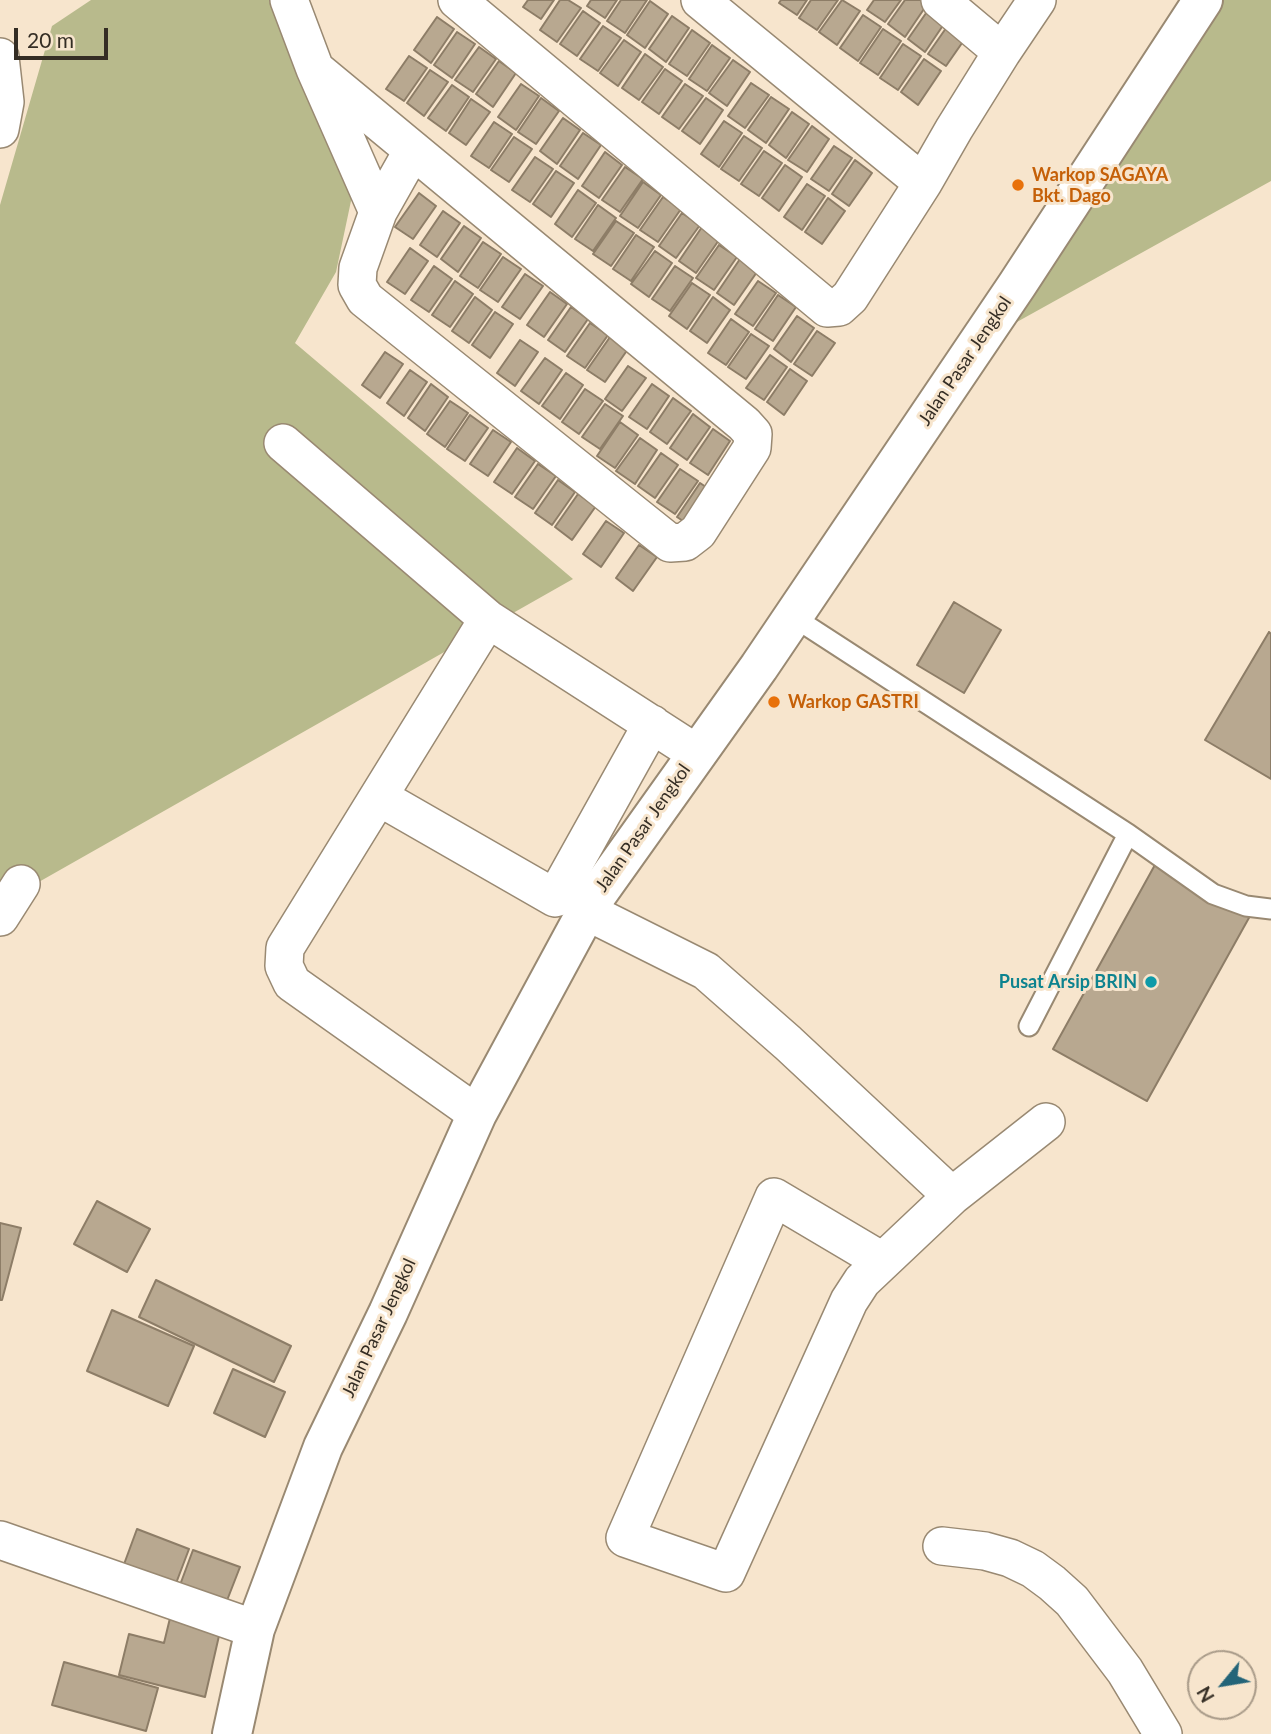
<!DOCTYPE html>
<style>
body{margin:0}
#map{position:relative;width:1271px;height:1734px;overflow:hidden;background:#f7e5cd;font-family:Lato,sans-serif}
canvas{display:block}
.north{position:absolute;left:1187px;top:1650px;width:70px;height:70px;box-sizing:border-box;background:#f7e5cd;border:2px solid #a99b89;border-radius:50%;rotate:240deg;font-size:19px;font-weight:700;line-height:28px;text-align:center;color:#342d24}
.north::after{content:'';display:block;margin:auto;width:24px;height:32px;background:#236478;clip-path:polygon(50% 0,100% 100%,50% 72%,0 100%)}
.scale{position:absolute;left:14px;top:28px;width:94px;height:32px;box-sizing:border-box;border:4px solid #342d24;border-top:0;padding-left:9px;font-size:21px;line-height:24px;white-space:nowrap;color:#342d24;-webkit-text-stroke:5px #f7e5cd;paint-order:stroke}
</style>
<div id="map">
<canvas width="1271" height="1734"></canvas>
<div class="north">N</div>
<div class="scale">20 m</div>
</div>
<script>
const context = document.querySelector('canvas').getContext('2d');
context.lineJoin = 'round';
function paint(path, color) {
  context.fillStyle = color;
  context.fill(path, 'evenodd');
}
function toPath(rows) {
  const path = new Path2D();
  for (const r of rows) {
    path.moveTo(r[0], r[1]);
    for (let i = 2; i < r.length; i += 2) path.lineTo(r[i], r[i + 1]);
  }
  return path;
}
function strokePath(path, color, width, dash) {
  context.strokeStyle = color;
  context.lineWidth = width;
  context.lineCap = dash ? 'butt' : 'round';
  context.setLineDash(dash || []);
  context.stroke(path);
}
function label(font, color, halo, rows, align = 'center') {
  context.font = font + ' Lato,sans-serif';
  context.lineWidth = 6;
  context.setLineDash([]);
  context.textBaseline = 'middle';
  context.strokeStyle = halo;
  context.fillStyle = color;
  for (const [text, x, y, turn = 0] of rows) {
    context.save();
    context.translate(x, y);
    context.rotate((+turn || 0) * Math.PI / 180);
    context.textAlign = isNaN(turn) ? turn : align;
    if (halo) context.strokeText(text, 0, 0);
    context.fillText(text, 0, 0);
    context.restore();
  }
}
paint(toPath([
 [91,0,287,0,355,182,336,272,295,343,573,579,0,904,0,205,52,26],
 [1204,0,1271,0,1271,181,979,343]
]), '#b8ba8c');
const building = toPath([
 [528,0,554,0,541,19,523,7,528,0],
 [560,0,568,0,581,8,557,42,540,30,560,0],
 [591,0,617,0,605,18,587,6,591,0],
 [621,0,647,0,625,33,607,21,621,0],
 [781,0,807,0,797,15,779,3,781,0],
 [811,0,838,0,817,30,799,18,811,0],
 [842,0,860,11,837,45,819,32,842,0],
 [874,0,901,0,885,22,867,10,874,0],
 [905,0,923,0,928,3,905,37,888,24,905,0],
 [650,1,668,14,645,48,627,35,650,1],
 [931,6,948,18,925,52,908,39,931,6],
 [583,11,600,23,577,56,560,44,583,11],
 [863,15,881,27,858,61,840,48,863,15],
 [672,16,689,28,666,62,649,49,672,16],
 [437,17,454,29,431,63,414,50,437,17],
 [951,21,969,33,946,66,928,54,951,21],
 [603,26,621,38,598,71,580,59,603,26],
 [883,29,901,41,878,75,860,63,883,29],
 [692,30,710,43,687,76,669,64,692,30],
 [457,32,475,44,452,78,434,65,457,32],
 [624,40,641,52,618,86,600,73,624,40],
 [903,44,921,56,898,90,880,78,903,44],
 [712,45,730,58,707,91,689,79,712,45],
 [479,47,496,59,473,92,455,80,479,47],
 [645,54,663,67,639,100,622,88,645,54],
 [409,56,427,68,404,101,386,89,409,56],
 [924,59,941,71,918,105,901,92,924,59],
 [733,60,750,72,727,106,709,93,733,60],
 [499,61,516,73,493,107,476,94,499,61],
 [665,69,682,81,659,114,642,102,665,69],
 [430,70,448,82,424,116,407,103,430,70],
 [751,83,769,95,745,128,728,116,751,83],
 [521,84,539,96,516,130,498,117,521,84],
 [685,84,703,96,679,129,662,117,685,84],
 [452,85,469,97,446,131,428,118,452,85],
 [771,97,789,109,766,143,748,130,771,97],
 [541,98,559,111,536,144,518,132,541,98],
 [706,98,723,110,700,144,682,131,706,98],
 [471,99,490,112,466,145,449,133,471,99],
 [792,112,809,124,786,158,769,145,792,112],
 [563,118,580,130,557,164,540,151,563,118],
 [724,121,742,133,719,167,701,154,724,121],
 [494,122,512,134,489,168,471,156,494,122],
 [812,126,829,139,807,172,788,160,812,126],
 [583,133,601,145,578,179,560,166,583,133],
 [744,136,762,148,739,181,721,169,744,136],
 [514,137,532,149,509,182,491,170,514,137],
 [834,146,852,158,829,191,811,179,834,146],
 [764,151,782,163,759,196,741,184,764,151],
 [605,152,622,165,599,198,582,186,605,152],
 [535,157,553,169,530,202,512,190,535,157],
 [855,160,872,173,849,206,832,194,855,160],
 [785,165,802,177,779,211,762,198,785,165],
 [625,167,643,179,620,212,602,200,625,167],
 [556,171,574,183,551,217,533,204,556,171],
 [643,182,661,195,638,228,620,216,643,182],
 [807,184,825,196,802,230,784,217,807,184],
 [578,190,596,203,572,237,555,224,578,190],
 [419,193,436,206,413,239,395,227,419,193],
 [663,197,681,209,658,242,640,230,663,197],
 [828,198,845,211,822,244,805,232,828,198],
 [598,205,616,218,593,251,575,239,598,205],
 [443,211,460,223,437,257,420,245,443,211],
 [682,213,700,225,676,258,659,246,682,213],
 [616,221,634,233,611,266,593,254,616,221],
 [464,226,481,238,458,272,441,259,464,226],
 [702,227,719,240,696,273,679,261,702,227],
 [636,235,654,247,631,281,613,269,636,235],
 [483,242,501,254,478,288,460,276,483,242],
 [719,245,737,257,714,290,696,278,719,245],
 [410,248,428,261,405,294,387,282,410,248],
 [655,251,672,263,649,297,631,284,655,251],
 [503,257,521,269,498,302,480,290,503,257],
 [740,259,757,272,734,305,717,293,740,259],
 [434,266,452,279,429,312,411,300,434,266],
 [675,266,693,278,670,311,652,299,675,266],
 [525,274,543,286,520,319,502,307,525,274],
 [455,281,473,294,450,327,432,315,455,281],
 [758,281,776,293,753,326,735,314,758,281],
 [692,283,710,295,687,329,669,316,692,283],
 [550,292,567,304,544,337,527,325,550,292],
 [778,295,796,307,773,341,755,329,778,295],
 [475,297,492,310,469,343,452,331,475,297],
 [713,297,730,310,707,343,690,331,713,297],
 [571,307,588,319,565,352,548,340,571,307],
 [495,312,513,324,490,358,472,345,495,312],
 [797,316,814,328,791,362,774,349,797,316],
 [731,319,749,332,726,365,708,353,731,319],
 [590,323,608,335,585,368,567,356,590,323],
 [817,331,835,343,812,376,794,364,817,331],
 [751,334,769,346,746,379,728,367,751,334],
 [610,337,628,349,605,382,587,370,610,337],
 [520,340,538,352,515,386,497,373,520,340],
 [385,352,403,364,380,398,362,385,385,352],
 [770,355,787,367,764,400,746,388,770,355],
 [545,358,562,370,539,404,521,391,545,358],
 [628,366,646,378,622,411,605,399,628,366],
 [790,369,807,381,784,415,767,402,790,369],
 [410,370,427,382,404,416,387,403,410,370],
 [566,373,583,385,560,419,542,406,566,373],
 [431,384,448,397,425,431,408,418,431,384],
 [652,384,669,396,647,429,629,417,652,384],
 [585,389,603,401,579,434,562,422,585,389],
 [673,398,691,411,667,444,650,432,673,398],
 [450,401,468,413,445,447,427,434,450,401],
 [605,404,623,416,600,449,582,437,605,404],
 [693,414,710,427,687,460,670,448,693,414],
 [470,415,488,428,465,461,447,449,470,415],
 [620,422,638,435,615,468,597,456,620,422],
 [713,429,730,441,708,475,690,463,713,429],
 [493,430,511,442,488,476,470,464,493,430],
 [640,438,657,450,635,484,616,471,640,438],
 [517,448,535,461,512,494,494,482,517,448],
 [661,453,678,465,655,498,638,486,661,453],
 [538,464,556,476,533,509,515,497,538,464],
 [680,469,698,481,675,514,657,502,680,469],
 [558,480,575,492,552,525,535,513,558,480],
 [700,483,718,495,695,529,677,517,700,483],
 [578,494,596,506,572,540,555,527,578,494],
 [606,521,624,533,601,567,583,554,606,521],
 [639,545,657,557,633,591,616,578,639,545],
 [954,602,1001,630,964,693,917,665,954,602],
 [1269,632,1271,634,1271,779,1205,740,1269,632],
 [1156,863,1250,916,1147,1101,1053,1049,1156,863],
 [97,1201,150,1229,127,1272,74,1244,97,1201],
 [0,1223,21,1228,2,1300,0,1300,0,1223],
 [156,1280,291,1346,274,1382,139,1317,156,1280],
 [112,1310,194,1346,168,1406,87,1371,112,1310],
 [233,1369,285,1392,265,1437,214,1413,233,1369],
 [137,1529,189,1549,175,1586,123,1567,137,1529],
 [193,1550,240,1567,226,1603,180,1585,193,1550],
 [171,1614,221,1627,205,1697,119,1675,129,1634,164,1643,171,1614],
 [64,1662,158,1688,146,1731,52,1705,64,1662]
]);
paint(building, '#b8a890');
strokePath(building, '#8d7d67', 2);
const service = toPath([
 [792,616,1128,834,1213,894,1246,906,1271,909],
 [1029,1026,1128,834]
]);
const minor = toPath([
 [289,0,315,69,378,212,358,268,357,285,365,299,670,543,685,542,698,532,752,448,753,434,744,424,315,69],
 [457,0,827,308,839,307,850,297,923,183,700,0],
 [940,0,1002,52,1037,0],
 [0,57,5,102,0,129],
 [923,183,954,129,1002,52],
 [378,212,413,150],
 [283,443,488,619,696,753],
 [379,797,555,898,652,724],
 [586,911,706,971,788,1043,952,1196],
 [0,917,21,884],
 [477,1114,292,983,284,966,285,948,488,619],
 [882,1261,774,1197,625,1538,726,1573,849,1301,862,1281,952,1196,1046,1122],
 [0,1540,255,1629],
 [942,1546,985,1551,1010,1558,1033,1569,1052,1583,1072,1601,1125,1671,1163,1734]
]);
const primary = toPath([
 [232,1734,255,1629,323,1447,388,1313,477,1114,591,903,759,667,1017,285,1203,0]
]);
strokePath(service, '#998972', 23);
strokePath(minor, '#998972', 40);
strokePath(primary, '#998972', 42);
strokePath(service, '#fff', 19);
strokePath(minor, '#fff', 37);
strokePath(primary, '#fff', 38);
for (const [x, y, r, color] of [
 [1018,185,7,"#e8710a"],
 [774,702,7,"#e8710a"],
 [1151,982,7,"#0f9aa8"]
]) {
  const dot = new Path2D();
  dot.arc(x, y, r, 0, 2 * Math.PI);
  context.fillStyle = color;
  context.fill(dot);
  strokePath(dot, '#f7e5cd', 2.5);
}
label('bold 18px', '#c56008', '#f7e5cd', [
 ["Warkop SAGAYA",1032,175],
 ["Bkt. Dago",1032,196],
 ["Warkop GASTRI",788,702]
], 'left');
label('18px', '#342d24', '#f7e5cd', [
 ["Jalan Pasar Jengkol",965,361,-56],
 ["Jalan Pasar Jengkol",643,828,-55],
 ["Jalan Pasar Jengkol",379,1328,-65]
]);
label('bold 18px', '#0d838f', '#f7e5cd', [
 ["Pusat Arsip BRIN",1137,982]
], 'right');
</script>
